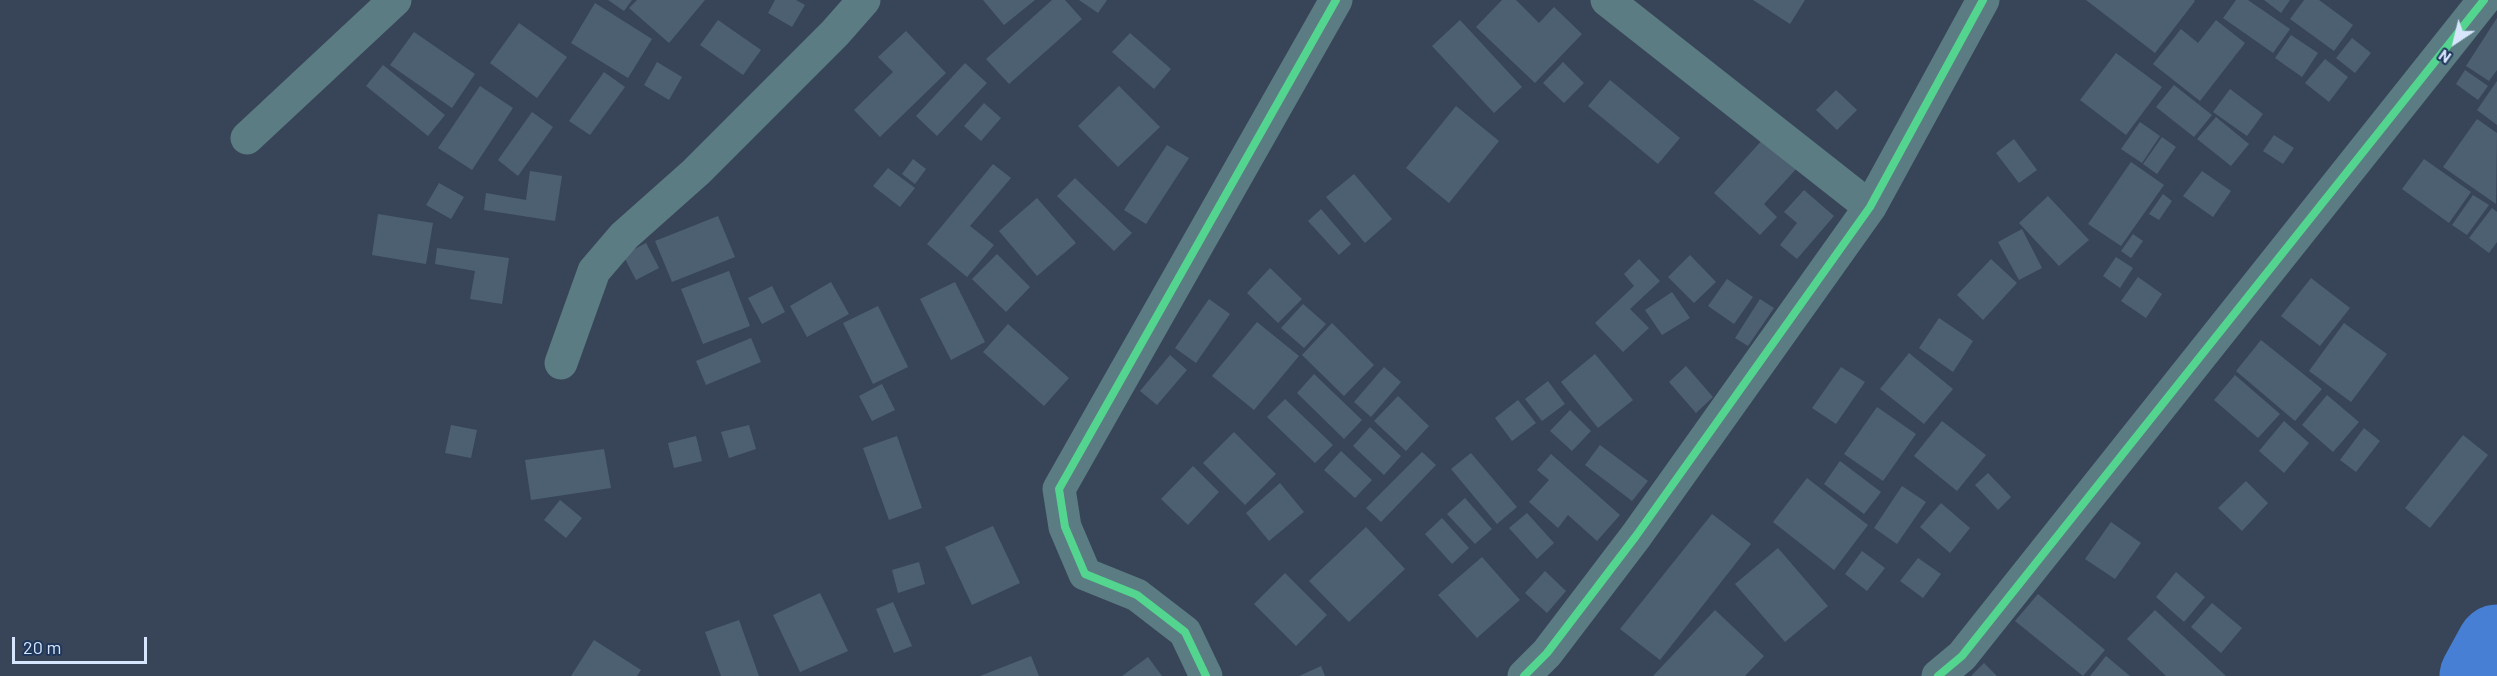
<!DOCTYPE html>
<style>
body{margin:0}
#map{position:relative;width:2497px;height:676px;overflow:hidden;background:#384559;font-family:Barlow,sans-serif}
canvas{display:block}
.north{position:absolute;left:2425px;top:12px;width:60px;height:60px;-webkit-text-stroke:4px #1f375c;paint-order:stroke;rotate:215deg;font-size:16px;font-weight:700;line-height:24px;text-align:center;color:#d7e6fd}
.north::after{content:'';display:block;margin:auto;width:21px;height:27px;background:#d7e6fd;clip-path:polygon(50% 0,100% 100%,50% 72%,0 100%)}
.scale{position:absolute;left:12px;top:637px;width:135px;height:27px;box-sizing:border-box;border:3px solid #d7e6fd;border-top:0;padding-left:8px;font-size:18px;line-height:21px;white-space:nowrap;color:#d7e6fd;-webkit-text-stroke:4px #1f375c;paint-order:stroke}
</style>
<div id="map">
<canvas width="2497" height="676"></canvas>
<div class="north">N</div>
<div class="scale">20 m</div>
</div>
<script>
const context = document.querySelector('canvas').getContext('2d');
context.lineJoin = 'round';
function toPath(rows) {
  const path = new Path2D();
  for (const r of rows) {
    path.moveTo(r[0], r[1]);
    for (let i = 2; i < r.length; i += 2) path.lineTo(r[i], r[i + 1]);
  }
  return path;
}
function strokePath(path, color, width, dash) {
  context.strokeStyle = color;
  context.lineWidth = width;
  context.lineCap = dash ? 'butt' : 'round';
  context.setLineDash(dash || []);
  context.stroke(path);
}
function paint(path, color) {
  context.fillStyle = color;
  context.fill(path, 'evenodd');
}
strokePath(toPath([
 [2480,676,2497,645]
]), '#477fd5', 81);
paint(toPath([
 [608,0,632,0,624,11],
 [637,0,705,0,669,43,629,8],
 [775,0,796,0,805,5,792,27,768,13],
 [983,0,1035,0,1004,25],
 [1052,0,1065,0,1082,19,1009,84,986,59],
 [1079,0,1107,0,1098,13],
 [1502,0,1516,0,1539,23,1554,7,1582,34,1535,83,1476,27],
 [1753,0,1805,0,1790,24],
 [2086,0,2194,0,2195,1,2155,53],
 [2236,0,2248,0,2290,29,2273,53,2223,18],
 [2264,0,2290,0,2281,13],
 [2304,0,2319,0,2353,25,2334,51,2290,19],
 [595,3,652,39,628,78,571,43],
 [2497,18,2497,70,2489,81,2466,66],
 [718,20,761,50,743,75,700,45],
 [1460,20,1522,87,1494,113,1432,46],
 [2216,20,2245,43,2200,101,2153,64,2181,29,2198,43],
 [519,23,567,57,537,98,490,63],
 [906,31,946,73,880,137,854,110,893,72,878,57],
 [414,32,475,74,452,108,390,65],
 [1130,33,1171,69,1154,89,1112,52],
 [2291,35,2318,53,2302,77,2275,58],
 [2352,38,2371,53,2355,73,2336,58],
 [2116,53,2162,87,2126,135,2080,100],
 [2325,59,2348,77,2329,102,2305,83],
 [657,62,682,77,669,100,644,85],
 [1563,62,1584,83,1564,103,1543,83],
 [965,63,987,83,937,136,916,116],
 [383,65,445,115,428,136,366,86],
 [2465,70,2488,86,2478,100,2456,84],
 [604,72,625,87,590,135,569,121],
 [1610,80,1680,138,1658,164,1588,106],
 [2497,81,2497,125,2477,110],
 [2174,85,2212,115,2194,137,2156,107],
 [480,86,513,108,472,170,438,148],
 [1119,86,1160,127,1118,167,1078,126],
 [2230,89,2263,114,2247,136,2213,112],
 [1836,90,1857,110,1837,130,1816,110],
 [984,103,1001,118,981,141,964,126],
 [1456,106,1499,141,1449,203,1406,168],
 [532,112,553,127,518,176,498,160],
 [2216,117,2249,144,2231,166,2197,139],
 [2477,119,2497,133,2496,204,2443,167],
 [2140,122,2160,136,2142,163,2121,149],
 [2274,135,2294,148,2283,164,2263,151],
 [1765,137,1798,167,1764,204,1777,217,1760,235,1714,193],
 [2162,137,2176,147,2157,174,2143,164],
 [2014,139,2037,170,2019,183,1996,153],
 [1167,145,1189,158,1146,224,1124,210],
 [913,159,926,169,915,184,902,174],
 [2424,159,2471,192,2449,223,2402,189],
 [2131,162,2164,185,2121,246,2088,224],
 [993,164,1011,178,970,226,994,245,967,277,927,244],
 [888,168,915,188,900,207,873,186],
 [530,171,562,176,555,221,484,210,486,193,526,200],
 [2202,171,2231,191,2213,217,2183,196],
 [1354,174,1392,219,1365,243,1326,197],
 [1075,178,1132,233,1114,251,1057,196],
 [439,183,464,197,451,219,426,205],
 [1804,190,1834,216,1797,259,1780,245,1797,223,1784,212],
 [2163,194,2172,201,2159,220,2149,214],
 [2473,195,2489,205,2467,235,2452,225],
 [2048,196,2089,240,2059,266,2019,223],
 [1037,198,1076,243,1037,276,999,231],
 [2492,208,2497,212,2497,242,2489,253,2469,238],
 [1321,209,1351,244,1339,255,1308,221],
 [378,214,433,223,426,264,372,255],
 [718,216,735,257,672,282,655,241],
 [2022,229,2042,268,2019,280,1998,242],
 [2133,234,2143,241,2131,258,2121,251],
 [646,243,659,268,636,280,623,255],
 [437,248,509,258,502,304,470,299,475,271,435,264],
 [997,254,1030,287,1006,312,972,279],
 [1690,255,1716,282,1694,303,1668,277],
 [2116,257,2133,268,2120,288,2103,276],
 [1639,259,1660,281,1630,309,1649,328,1623,352,1595,323,1634,286,1624,274],
 [1991,259,2017,283,1983,320,1957,295],
 [1270,268,1302,299,1278,323,1247,293],
 [729,271,750,326,703,344,681,289],
 [2138,277,2162,294,2146,318,2121,301],
 [2311,278,2350,308,2320,346,2281,316],
 [1727,279,1753,297,1734,324,1708,306],
 [831,282,849,314,807,337,790,306],
 [955,282,985,342,951,360,920,299],
 [772,286,785,312,762,324,748,298],
 [1672,292,1690,318,1662,335,1645,310],
 [1209,299,1230,314,1196,363,1175,348],
 [1760,299,1774,308,1748,346,1735,338],
 [1303,304,1326,324,1304,348,1281,328],
 [878,306,908,367,873,384,843,323],
 [1939,318,1973,341,1953,372,1919,348],
 [1257,322,1299,356,1254,410,1212,376],
 [1332,323,1374,365,1344,396,1302,355],
 [2344,323,2387,354,2351,402,2309,371],
 [1008,324,1069,378,1044,406,983,352],
 [751,338,761,362,706,385,696,361],
 [2261,340,2322,389,2295,421,2236,371],
 [1909,353,1953,389,1924,424,1880,389],
 [1595,354,1633,400,1598,428,1561,382],
 [1170,355,1187,370,1157,405,1140,391],
 [1686,366,1713,397,1696,413,1669,382],
 [1384,367,1401,382,1371,417,1354,402],
 [1841,367,1865,382,1836,424,1812,408],
 [1314,374,1362,420,1344,439,1297,393],
 [2235,375,2280,414,2258,438,2214,400],
 [1548,381,1565,404,1542,421,1525,399],
 [882,384,895,410,872,421,859,396],
 [2327,395,2359,422,2333,452,2302,425],
 [1398,396,1429,426,1406,451,1374,421],
 [1285,399,1333,445,1315,463,1267,417],
 [1518,400,1536,423,1512,441,1495,418],
 [1877,407,1916,434,1883,481,1844,454],
 [1570,410,1591,431,1572,451,1550,431],
 [1942,421,1986,455,1957,491,1914,456],
 [2284,421,2309,443,2284,473,2259,451],
 [451,425,477,430,471,458,445,453],
 [749,425,756,449,729,458,721,432],
 [1370,427,1401,456,1384,475,1353,446],
 [2364,428,2380,441,2356,472,2340,460],
 [1234,432,1276,474,1245,505,1203,463],
 [2463,435,2488,455,2430,528,2405,508],
 [696,436,702,461,674,468,668,443],
 [897,436,922,508,889,520,863,448],
 [1600,445,1648,481,1632,501,1585,465],
 [604,449,611,488,531,500,525,460],
 [1341,451,1372,480,1355,498,1324,470],
 [1422,452,1436,465,1381,522,1366,508],
 [1471,453,1517,507,1497,524,1451,469],
 [1551,454,1620,515,1597,541,1568,515,1558,528,1529,502,1549,480,1537,470],
 [1840,461,1881,492,1864,514,1824,484],
 [1193,466,1219,492,1188,525,1161,499],
 [1988,473,2011,497,1998,510,1975,485],
 [1807,478,1868,525,1834,570,1773,522],
 [2246,481,2268,503,2242,531,2218,508],
 [1280,483,1304,512,1269,541,1246,513],
 [1902,486,1926,502,1897,544,1874,528],
 [1465,498,1492,529,1475,544,1447,514],
 [560,500,582,518,566,538,544,520],
 [1941,503,1970,528,1950,553,1920,527],
 [1527,513,1554,543,1537,559,1509,528],
 [1712,514,1751,544,1660,660,1620,629],
 [1442,518,1469,548,1452,564,1425,534],
 [2111,522,2141,543,2115,579,2085,559],
 [993,526,1020,583,972,605,945,547],
 [1366,527,1405,569,1349,622,1309,581],
 [1778,548,1828,606,1785,642,1735,584],
 [1862,551,1885,568,1867,591,1845,574],
 [1482,557,1520,600,1477,638,1438,595],
 [1918,558,1941,574,1923,598,1900,581],
 [919,562,925,584,898,593,892,570],
 [1545,571,1566,591,1547,613,1525,593],
 [2176,572,2205,597,2184,622,2156,597],
 [1285,573,1327,615,1296,646,1254,604],
 [820,593,848,651,800,672,773,615],
 [2038,594,2105,650,2083,676,2015,621],
 [893,602,912,646,894,653,876,609],
 [2212,603,2242,628,2221,653,2191,627],
 [1715,610,1764,656,1745,676,1653,676],
 [2155,610,2226,676,2166,676,2127,639],
 [739,620,759,676,721,676,705,632],
 [594,640,641,670,637,676,571,676],
 [1031,656,1039,676,980,676],
 [2106,656,2130,676,2090,676],
 [1148,657,1162,676,1122,676],
 [1984,663,1997,676,1971,676],
 [1321,666,1325,676,1299,676]
]), '#4d6071');
strokePath(toPath([
 [1607,0,1870,207],
 [247,138,395,0],
 [561,363,594,271,624,236,696,172,835,33,864,0],
 [1206,676,1185,632,1137,595,1085,574,1065,527,1059,489,1336,0],
 [1524,676,1547,653,1636,536,1870,207,1983,0],
 [1938,676,1962,656,2484,0]
]), '#5a7c82', 33);
strokePath(toPath([
 [1206,676,1185,632,1137,595,1085,574,1065,527,1059,489,1336,0],
 [1524,676,1547,653,1636,536,1870,207,1983,0],
 [1938,676,1962,656,2484,0]
]), '#53d58f', 8);
</script>
